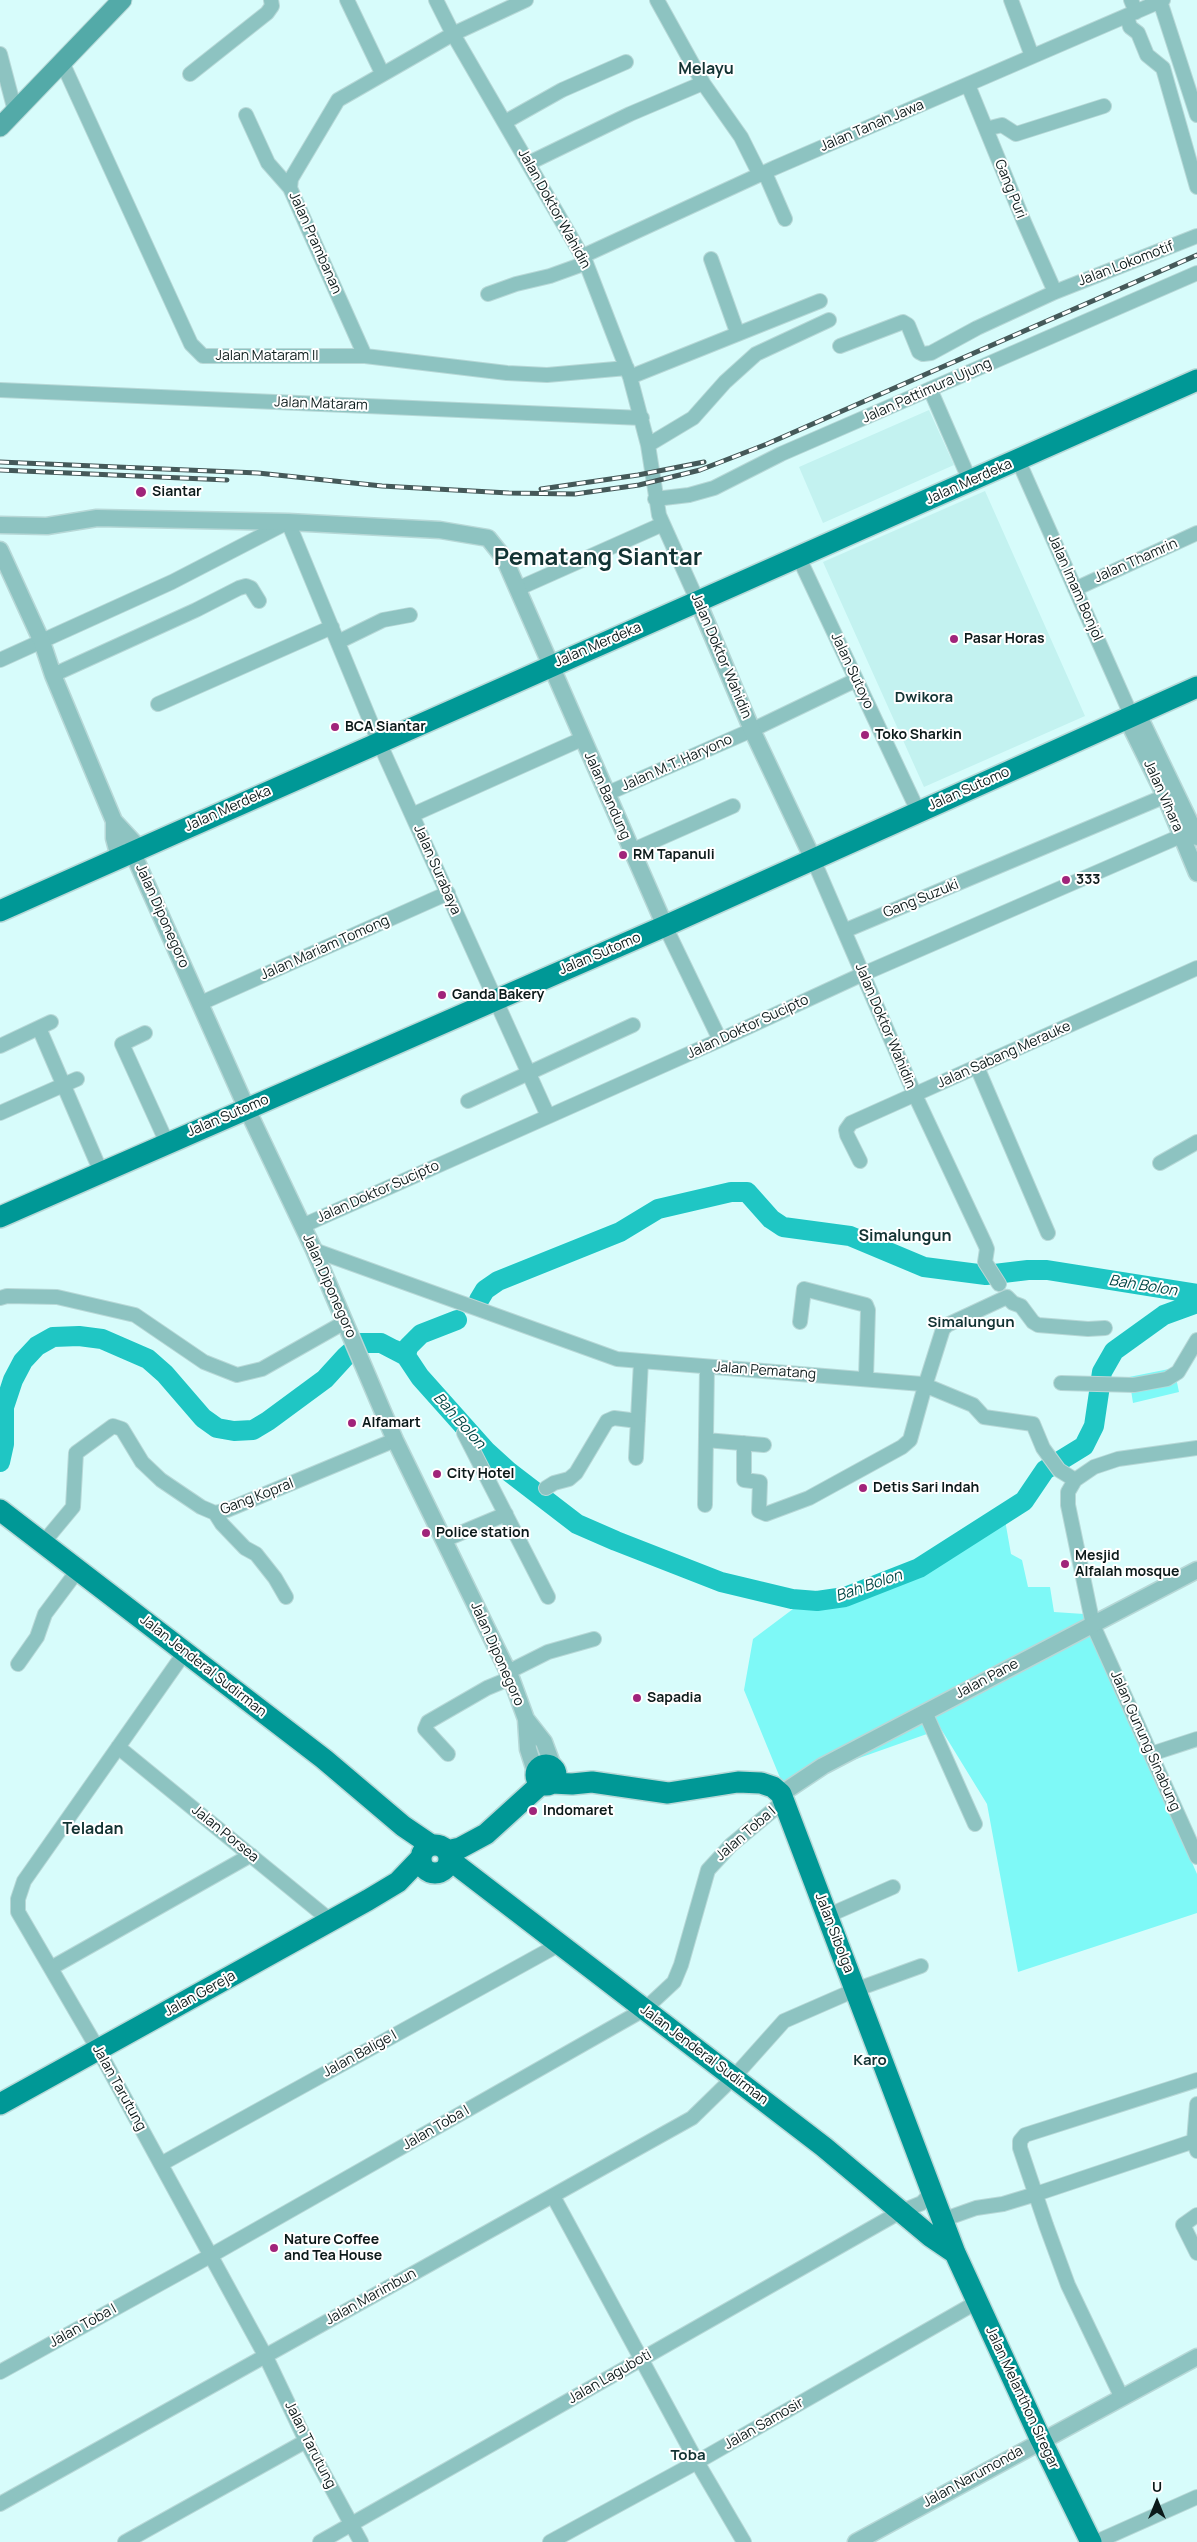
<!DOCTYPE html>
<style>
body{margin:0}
#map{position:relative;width:1197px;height:2542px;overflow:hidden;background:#d7fcfb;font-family:Manrope,sans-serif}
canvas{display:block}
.north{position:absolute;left:1132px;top:2477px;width:50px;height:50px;-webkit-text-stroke:4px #fff;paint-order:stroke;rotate:0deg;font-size:14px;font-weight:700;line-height:20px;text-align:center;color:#0c1a1a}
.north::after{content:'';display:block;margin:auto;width:18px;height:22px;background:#0c1a1a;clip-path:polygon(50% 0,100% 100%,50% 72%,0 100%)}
</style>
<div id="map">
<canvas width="1197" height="2542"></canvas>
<div class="north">U</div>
</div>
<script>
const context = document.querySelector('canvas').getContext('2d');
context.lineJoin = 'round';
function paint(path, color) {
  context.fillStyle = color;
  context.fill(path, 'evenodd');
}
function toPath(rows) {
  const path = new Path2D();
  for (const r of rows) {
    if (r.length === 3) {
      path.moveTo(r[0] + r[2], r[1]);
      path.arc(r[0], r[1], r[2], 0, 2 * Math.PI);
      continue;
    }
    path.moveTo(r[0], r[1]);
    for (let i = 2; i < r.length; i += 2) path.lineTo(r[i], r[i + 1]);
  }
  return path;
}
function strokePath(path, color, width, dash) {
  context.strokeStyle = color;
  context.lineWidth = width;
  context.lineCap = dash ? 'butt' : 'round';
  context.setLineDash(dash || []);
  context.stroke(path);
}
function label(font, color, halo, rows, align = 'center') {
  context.font = font + ' Manrope,sans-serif';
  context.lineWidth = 4;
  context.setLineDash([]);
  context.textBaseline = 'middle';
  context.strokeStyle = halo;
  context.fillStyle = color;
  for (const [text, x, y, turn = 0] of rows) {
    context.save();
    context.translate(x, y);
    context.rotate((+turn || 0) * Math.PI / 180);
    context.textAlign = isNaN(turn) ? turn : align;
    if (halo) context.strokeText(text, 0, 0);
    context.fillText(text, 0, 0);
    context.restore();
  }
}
paint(toPath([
 [929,410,954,465,823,523,799,467],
 [985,491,1085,716,924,787,823,562]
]), '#c3f2f0');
paint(toPath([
 [1174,1368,1179,1392,1133,1403,1129,1377],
 [1005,1520,1011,1554,1022,1560,1028,1587,1050,1587,1054,1612,1084,1614,1197,1874,1197,1913,1018,1972,987,1804,941,1729,783,1785,744,1690,753,1639,797,1606,849,1601,916,1575]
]), '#7ef9f7');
strokePath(toPath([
 [479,1300,485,1290,498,1281,620,1232,658,1209,731,1192,747,1192,771,1219,783,1227,850,1236,924,1267,986,1275,1028,1270,1047,1270,1197,1294],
 [395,1350,406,1356,408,1347,421,1334,457,1320],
 [0,1462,4,1444,4,1407,13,1380,23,1361,37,1346,53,1337,79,1336,102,1339,148,1359,165,1374,203,1418,217,1428,234,1431,253,1430,268,1421,325,1379,346,1356,361,1343,381,1343,406,1356,420,1377,486,1451,508,1471,577,1524,616,1541,721,1582,792,1599,817,1601,845,1597,919,1568,1024,1501,1045,1470,1084,1446,1094,1426,1102,1372,1114,1351,1164,1315,1197,1303]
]), '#1fc6c4', 20);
const minor = toPath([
 [347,0,382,73],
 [436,0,453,34,586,263,630,377,648,445,659,515,698,602],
 [657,0,703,83,741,137,760,175],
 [1011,0,1032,56],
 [1131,0,1136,12],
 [1160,1,1197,115],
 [1127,16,1130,27,1138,33,1147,55,1163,68,1197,187],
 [0,54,15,111],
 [62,62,191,344,203,356,365,356,507,373,547,375,627,368],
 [190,74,267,13,272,6,271,0],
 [968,85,1024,222,1055,292],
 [246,115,268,163,290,188],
 [505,122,562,90,626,62],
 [986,129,1002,125,1016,134,1104,106],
 [529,163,630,114,703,83],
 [765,173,785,219],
 [583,256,774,168,1163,0],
 [711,259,737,332],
 [488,294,516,284,550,276,586,263],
 [840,346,903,322,908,325,919,352,923,354,931,353,977,328,1055,292,1197,236],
 [365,356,290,188,291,179,338,100,453,34,526,0],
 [630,377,820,301],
 [930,389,970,481],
 [0,390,642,418],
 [648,445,693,418,725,382,756,354,829,320],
 [1018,460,1132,717],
 [655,499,689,495,714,488,781,454,1197,273],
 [799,558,918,811],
 [517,589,663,524],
 [1075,589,1197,533],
 [338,642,383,620,410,615],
 [0,660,172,582,288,522,379,742,548,1116],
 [53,675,196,610,239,588,246,586,251,588,259,601],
 [158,704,332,627],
 [606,794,752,730,856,680],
 [412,815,582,739],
 [631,851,733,806],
 [813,859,915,1095,985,1244,987,1249,985,1262,999,1284],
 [665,926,720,1040],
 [844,931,1175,792],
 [201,1003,448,893],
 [39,1028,101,1172],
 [145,1033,122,1044,167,1143],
 [0,1046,51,1022],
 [977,1067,1048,1233],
 [468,1101,633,1025],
 [0,1113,77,1079],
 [860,1161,847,1135,846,1130,851,1123,1197,968],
 [1160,1163,1197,1142],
 [302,1226,720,1040,863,974,1190,832],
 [314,1250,617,1359,922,1384,973,1405,984,1417,1033,1424,1043,1448,1059,1470,1075,1480],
 [0,1298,7,1296,57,1297,135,1315,204,1362,237,1375,262,1369,345,1322],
 [800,1322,804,1289,866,1305,868,1310,866,1378],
 [1061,1383,1134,1385,1167,1379,1178,1372,1197,1340],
 [464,1433,548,1597],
 [706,1440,764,1445],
 [744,1443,744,1480,760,1482,759,1511,766,1514,809,1498,902,1447,910,1440,925,1386,943,1329,947,1325,1007,1297,1013,1303,1021,1306,1033,1322,1038,1325,1088,1329,1105,1328],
 [1197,1448,1118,1459,1094,1467,1075,1480,1068,1492,1068,1505,1093,1625,1197,1857],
 [636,1458,641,1361],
 [546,1488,554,1483,569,1479,576,1473,607,1421,614,1418,638,1421],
 [705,1505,707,1367],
 [215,1513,222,1524,245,1548,256,1554,275,1578,286,1597],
 [444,1540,506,1514],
 [43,1543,73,1507,76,1453,113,1426,122,1429,142,1462,161,1480,201,1507,215,1513,227,1510,395,1440],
 [185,1652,24,1881,18,1899,18,1912,99,2051,266,2357,306,2441,361,2542],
 [18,1664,37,1637,45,1614,78,1570],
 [508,1672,548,1652,594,1639],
 [925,1712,975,1824],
 [118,1747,331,1921],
 [448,1754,425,1729,428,1722,487,1688,511,1678],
 [1151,1754,1197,1739],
 [827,1916,893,1887],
 [51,1968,251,1855],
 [1197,2104,1194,2141,1197,2151],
 [161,2164,560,1944],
 [553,2196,697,2462,744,2542],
 [1197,2215,1183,2225,1197,2253],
 [942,2220,976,2208,1003,2204,1036,2194,1197,2140],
 [0,2372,210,2256,645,2009,674,1982,681,1965,708,1870,731,1845,784,1801],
 [1122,2398,1068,2285,1046,2225,1020,2148,1020,2141,1025,2135,1197,2080],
 [0,2504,692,2118,733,2078,784,2021,855,1990,921,1966],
 [125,2542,306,2441],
 [320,2542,900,2212,922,2203,928,2196,930,2188],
 [550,2542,697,2462,977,2302],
 [1096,2542,1197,2497]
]);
const tertiary = toPath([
 [0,525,47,526,97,518,288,522,440,530,488,538,504,558,665,926],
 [0,550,42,642,53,675,114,821,139,848],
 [698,602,752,730,813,859],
 [1138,714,1197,837],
 [1127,719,1165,796,1197,873],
 [114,821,114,838,119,857],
 [132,851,247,1109,314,1250,395,1440,511,1678,526,1719,544,1742,554,1769],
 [526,1719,528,1749,536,1774],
 [781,1794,823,1766,1197,1570],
 [856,2542,1197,2357]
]);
const secondary = toPath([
 [0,127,122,0]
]);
const primary = toPath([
 [0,911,1197,380],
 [0,1217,665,926,1197,687],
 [0,1510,324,1759,403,1826,431,1845],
 [546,1775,10],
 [552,1783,572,1784,592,1782,668,1793,738,1782,761,1783,773,1787,781,1794,955,2253,1041,2440,1091,2542],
 [435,1859,14],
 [447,1851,460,1848,486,1834,541,1784],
 [450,1860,824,2147,930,2236,955,2253],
 [0,2104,368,1900,398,1882,420,1859]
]);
strokePath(minor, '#b7d8d7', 16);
strokePath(tertiary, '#b7d8d7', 19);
strokePath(secondary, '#b7d8d7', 21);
strokePath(primary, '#b7d8d7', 24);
strokePath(minor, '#8dc3c1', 14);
strokePath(tertiary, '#8dc3c1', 16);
strokePath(secondary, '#53aaa8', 19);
strokePath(primary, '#009896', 21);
const rail = toPath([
 [0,462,258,473,382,486,509,493,575,494,639,485,700,470,767,444,1197,255],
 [0,470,227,480],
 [541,489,638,475,704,462]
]);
strokePath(rail, '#455959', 5);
strokePath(rail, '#fff', 3, [9]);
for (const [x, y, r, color] of [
 [141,492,6,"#a0247a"],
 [954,639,5,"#a0247a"],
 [335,727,5,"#a0247a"],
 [865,735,5,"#a0247a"],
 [623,855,5,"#a0247a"],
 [1066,880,5,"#a0247a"],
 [442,995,5,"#a0247a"],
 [352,1423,5,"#a0247a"],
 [437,1474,5,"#a0247a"],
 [863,1488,5,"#a0247a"],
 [426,1533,5,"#a0247a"],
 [1065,1564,5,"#a0247a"],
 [637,1698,5,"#a0247a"],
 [533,1811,5,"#a0247a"],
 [274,2248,5,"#a0247a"]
]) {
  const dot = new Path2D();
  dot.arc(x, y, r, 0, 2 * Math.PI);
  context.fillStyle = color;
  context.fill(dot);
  strokePath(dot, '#fff', 2);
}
label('14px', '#0c1a1a', '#fff', [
 ["Jalan Tanah Jawa",872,126,-23],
 ["Gang Puri",1010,189,68],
 ["Jalan Doktor Wahidin",554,209,61],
 ["Jalan Prambanan",315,243,66],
 ["Jalan Lokomotif",1126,264,-21],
 ["Jalan Mataram II",267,356],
 ["Jalan Pattimura Ujung",927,391,-24],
 ["Jalan Mataram",321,404,2],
 ["Jalan Merdeka",969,482,-24],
 ["Jalan Thamrin",1136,561,-24],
 ["Jalan Imam Bonjol",1075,588,66],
 ["Jalan Merdeka",598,645,-23],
 ["Jalan Doktor Wahidin",721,656,67],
 ["Jalan Sutoyo",852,671,65],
 ["Jalan M.T. Haryono",677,763,-24],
 ["Jalan Sutomo",969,789,-24],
 ["Jalan Bandung",607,796,66],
 ["Jalan Vihara",1163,796,66],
 ["Jalan Merdeka",228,809,-24],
 ["Jalan Surabaya",437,870,66],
 ["Gang Suzuki",921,899,-22],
 ["Jalan Diponegoro",162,916,66],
 ["Jalan Mariam Tomong",325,948,-24],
 ["Jalan Sutomo",600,954,-23],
 ["Jalan Doktor Wahidin",885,1026,67],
 ["Jalan Doktor Sucipto",748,1027,-25],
 ["Jalan Sabang Merauke",1004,1055,-24],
 ["Jalan Sutomo",228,1116,-23],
 ["Jalan Doktor Sucipto",378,1192,-24],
 ["Jalan Diponegoro",329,1286,66],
 ["Jalan Pematang",765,1371,4],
 ["Gang Kopral",257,1497,-21],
 ["Jalan Diponegoro",497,1654,66],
 ["Jalan Jenderal Sudirman",203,1666,38],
 ["Jalan Pane",987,1679,-28],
 ["Jalan Gunung Sinabung",1145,1741,66],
 ["Jalan Porsea",225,1834,39],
 ["Jalan Toba I",746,1834,-41],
 ["Jalan Sibolga",834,1933,69],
 ["Jalan Gereja",200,1994,-29],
 ["Jalan Balige I",360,2054,-29],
 ["Jalan Jenderal Sudirman",704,2055,37],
 ["Jalan Tarutung",119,2088,61],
 ["Jalan Toba I",436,2128,-30],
 ["Jalan Marimbun",371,2297,-29],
 ["Jalan Toba I",83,2326,-29],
 ["Jalan Laguboti",610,2377,-30],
 ["Jalan Melanthon Siregar",1022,2398,65],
 ["Jalan Samosir",764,2424,-30],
 ["Jalan Tarutung",310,2445,63],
 ["Jalan Narumonda",973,2477,-29]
]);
label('bold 14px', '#0c1a1a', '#fff', [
 ["Siantar",152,492],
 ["Pasar Horas",964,639],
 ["BCA Siantar",345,727],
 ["Toko Sharkin",875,735],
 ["RM Tapanuli",633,855],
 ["333",1076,880],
 ["Ganda Bakery",452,995],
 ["Alfamart",362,1423],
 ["City Hotel",447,1474],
 ["Detis Sari Indah",873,1488],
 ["Police station",436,1533],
 ["Mesjid",1075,1556],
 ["Alfalah mosque",1075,1572],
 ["Sapadia",647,1698],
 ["Indomaret",543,1811],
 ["Nature Coffee",284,2240],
 ["and Tea House",284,2256]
], 'left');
label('bold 15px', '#123333', '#fff', [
 ["Dwikora",924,698],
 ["Simalungun",971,1323],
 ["Karo",870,2061],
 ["Toba",688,2456]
]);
label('italic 15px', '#004544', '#fff', [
 ["Bah Bolon",1143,1286,9],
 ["Bah Bolon",459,1421,48],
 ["Bah Bolon",869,1586,-19]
]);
label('bold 16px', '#123333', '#fff', [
 ["Melayu",706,70],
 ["Simalungun",905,1237],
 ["Teladan",93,1830]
]);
label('bold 24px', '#123333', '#fff', [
 ["Pematang Siantar",598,558]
]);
</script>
